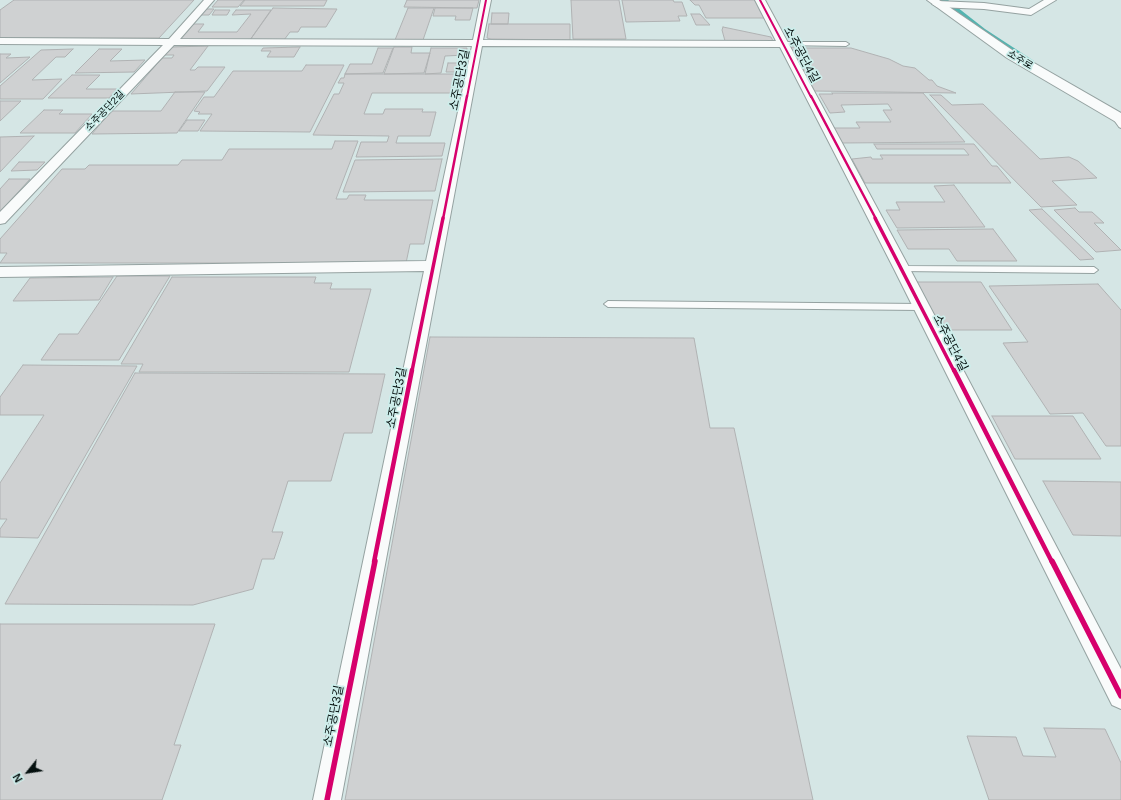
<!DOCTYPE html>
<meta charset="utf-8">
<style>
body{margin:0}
#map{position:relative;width:1121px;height:800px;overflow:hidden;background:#d5e6e5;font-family:Helvetica,sans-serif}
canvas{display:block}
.north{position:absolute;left:8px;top:752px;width:40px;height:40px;-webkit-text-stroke:3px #cdeeeb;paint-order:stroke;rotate:240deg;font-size:11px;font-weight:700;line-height:16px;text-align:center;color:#05100f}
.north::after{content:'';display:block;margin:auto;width:14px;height:18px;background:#05100f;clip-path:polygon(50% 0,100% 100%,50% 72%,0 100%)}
</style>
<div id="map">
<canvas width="1121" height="800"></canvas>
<div class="north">N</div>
</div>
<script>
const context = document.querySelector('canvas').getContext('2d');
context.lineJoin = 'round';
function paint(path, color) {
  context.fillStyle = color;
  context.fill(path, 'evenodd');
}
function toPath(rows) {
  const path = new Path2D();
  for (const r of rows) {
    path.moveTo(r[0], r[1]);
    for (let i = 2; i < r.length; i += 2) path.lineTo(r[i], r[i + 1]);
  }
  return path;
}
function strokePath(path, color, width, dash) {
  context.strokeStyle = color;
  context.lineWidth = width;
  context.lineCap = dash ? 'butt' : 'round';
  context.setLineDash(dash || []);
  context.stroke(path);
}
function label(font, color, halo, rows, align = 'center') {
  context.font = font + ' Helvetica,"Noto Sans KR",sans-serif';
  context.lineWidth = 3.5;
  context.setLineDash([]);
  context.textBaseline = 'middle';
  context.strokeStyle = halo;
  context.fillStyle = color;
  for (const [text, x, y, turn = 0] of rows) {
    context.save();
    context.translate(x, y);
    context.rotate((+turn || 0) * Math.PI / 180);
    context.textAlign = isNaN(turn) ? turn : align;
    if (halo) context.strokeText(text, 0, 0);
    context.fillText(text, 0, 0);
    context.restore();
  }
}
paint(toPath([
 [936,0,948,0,985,29,1034,61,1025,62]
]), '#54b4b0');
const building = toPath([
 [14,0,194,0,159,38,0,38,0,10,14,0],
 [218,0,244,0,238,7,212,7,218,0],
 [245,0,327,0,324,6,240,6,245,0],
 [407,0,479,0,477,8,404,7,407,0],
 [571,0,619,0,626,39,573,39,571,0],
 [622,0,673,0,674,2,682,2,687,16,678,16,680,21,626,22,622,0],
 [690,0,757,0,766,18,706,18,699,5,695,5,690,0],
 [273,8,337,9,326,27,301,27,298,32,290,32,284,40,250,40,273,8],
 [408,8,434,8,423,40,395,40,408,8],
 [435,8,473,8,470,20,455,20,456,16,433,16,435,8],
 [204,9,214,9,209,15,199,15,204,9],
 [215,10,230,10,227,15,212,15,215,10],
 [236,10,271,10,250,40,179,40,190,24,204,24,198,32,237,32,251,14,232,15,236,10],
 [492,13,509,13,508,24,491,24,492,13],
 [691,14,700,14,710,25,696,25,691,14],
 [489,24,570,24,570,40,491,39,487,38,489,24],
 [723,27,771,37,773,41,725,41,722,30,723,27],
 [208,46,190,70,195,70,198,67,225,67,207,91,131,94,162,58,172,58,174,55,164,55,172,47,208,46],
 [802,46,803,48,851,48,889,59,903,66,915,68,929,80,932,80,937,86,956,93,814,91,788,48,802,46],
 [300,47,294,57,267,57,271,51,261,51,263,48,300,47],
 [394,47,412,47,411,53,430,53,424,73,384,74,394,47],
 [378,48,393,48,383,73,345,74,350,64,372,64,378,48],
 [431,48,467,48,466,55,445,56,441,73,425,74,431,48],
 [73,49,65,57,56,57,32,80,62,79,43,99,0,99,0,86,41,50,73,49],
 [99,49,122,49,110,61,145,60,134,72,75,73,99,49],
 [0,54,11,54,6,58,30,57,0,83,0,54],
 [448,63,464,63,462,72,446,72,448,63],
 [306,65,344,65,310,132,200,131,212,114,198,114,200,112,194,111,204,97,214,97,233,71,302,71,306,65],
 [345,74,461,74,457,93,372,93,364,114,383,114,385,109,423,109,422,112,436,112,430,136,398,136,396,143,445,143,442,156,356,157,361,142,387,142,389,136,313,135,334,94,339,94,344,83,338,83,341,78,344,78,345,74],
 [72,75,100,75,86,89,117,89,109,98,48,98,72,75],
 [175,92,205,92,177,133,92,134,111,111,161,111,175,92],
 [832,93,923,93,965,142,841,143,833,128,860,128,856,122,891,122,883,110,892,110,888,104,841,105,845,112,830,113,819,94,833,94,832,93],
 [930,95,941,95,952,105,983,104,1040,159,1069,157,1078,161,1097,178,1052,181,1077,205,1041,207,930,95],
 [0,101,21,101,0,121,0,101],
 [44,110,63,110,59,114,92,114,75,133,20,133,44,110],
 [187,120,205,120,198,131,179,131,187,120],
 [34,136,0,172,0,137,34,136],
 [335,141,358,141,336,199,347,199,349,195,366,195,364,200,433,200,424,244,410,244,406,263,0,263,7,253,0,253,0,239,62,169,85,169,89,165,178,165,182,160,222,160,229,149,332,149,335,141],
 [874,144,974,144,992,166,997,166,1011,183,865,183,852,159,871,157,872,159,883,159,880,155,969,155,964,149,877,149,874,144],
 [442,159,435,191,343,192,355,160,442,159],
 [19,162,45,162,37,170,11,171,19,162],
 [9,179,30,179,0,212,0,189,9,179],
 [954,185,985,227,897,228,886,210,900,210,896,202,945,202,934,186,954,185],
 [1075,208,1079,212,1092,212,1104,223,1094,223,1121,250,1096,252,1054,210,1075,208],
 [1042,209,1094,259,1080,260,1029,210,1042,209],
 [993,229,1017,261,957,261,949,249,908,249,897,230,993,229],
 [117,276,170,276,119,360,41,360,59,334,78,334,117,276],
 [113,277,99,300,13,301,30,278,113,277],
 [172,277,316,277,314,283,332,283,330,289,371,289,349,372,139,372,143,364,121,364,172,277],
 [914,282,981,282,1012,330,940,330,914,282],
 [1098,284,1121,310,1121,446,1106,446,1083,413,1050,414,1003,343,1028,342,989,286,1098,284],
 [430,337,694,338,710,428,734,428,813,800,345,800,430,337],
 [23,365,137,366,38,538,0,537,0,529,7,519,0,519,0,483,44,415,0,415,0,397,23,365],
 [135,373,385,374,372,433,344,433,331,481,288,481,272,532,283,532,274,559,262,559,253,589,193,605,5,604,135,373],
 [992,416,1073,416,1101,459,1015,459,992,416],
 [1043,481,1121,482,1121,536,1073,535,1043,481],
 [0,624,215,624,174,745,181,745,162,800,0,800,0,624],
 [1044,728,1105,729,1121,763,1121,800,989,800,967,736,1016,737,1023,756,1056,757,1044,728]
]);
paint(building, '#cfd1d2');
strokePath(building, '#b0b2b3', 1);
const lane = toPath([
 [783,42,846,42,849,44,846,46,781,45,780,44,783,42],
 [1109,111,1113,111,1121,121,1121,128,1119,127,1109,113,1109,111],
 [902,266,1094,267,1098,270,1094,273,899,271,898,269,899,267,902,266],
 [608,301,920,304,924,307,920,310,608,307,604,304,608,301]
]);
const street = toPath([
 [204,0,214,0,180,39,473,40,481,0,491,0,483,40,776,41,755,0,765,0,910,269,1121,669,1121,709,1112,705,894,269,780,47,482,46,341,800,313,800,424,271,0,277,0,267,426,261,472,46,174,45,5,223,0,224,0,212,163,45,0,44,0,38,169,39,204,0],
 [1044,0,1056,0,1031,15,984,9,937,7,932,4,937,1,984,3,1029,9,1044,0]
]);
const secondary = toPath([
 [927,0,939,0,1015,52,1121,113,1121,123,1116,122,1007,58,927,0]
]);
strokePath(lane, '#95a2a1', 2);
strokePath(street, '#95a2a1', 2);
strokePath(secondary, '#95a2a1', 2);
paint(lane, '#f9fbfb');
paint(street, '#f9fbfb');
paint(secondary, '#f9fbfb');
strokePath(toPath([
 [760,0,811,97],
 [467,97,486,0]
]), '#d6006c', 2);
strokePath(toPath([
 [811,96,876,219],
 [443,219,467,96]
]), '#d6006c', 2.5);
strokePath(toPath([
 [875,218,954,371],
 [412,371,443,218]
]), '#d6006c', 3.5);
strokePath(toPath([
 [954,370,1052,562],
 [374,562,412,370]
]), '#d6006c', 4.5);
strokePath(toPath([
 [1052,561,1121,696],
 [327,800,375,561]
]), '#d6006c', 5.5);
label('10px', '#05100f', '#cdeeeb', [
 ["소주로",1020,60,31],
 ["소주공단2길",105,111,-46]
]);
label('12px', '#05100f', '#cdeeeb', [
 ["소주공단4길",801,55,62],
 ["소주공단3길",460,80,-79],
 ["소주공단4길",950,343,63],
 ["소주공단3길",397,398,-79],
 ["소주공단3길",334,716,-79]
]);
</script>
